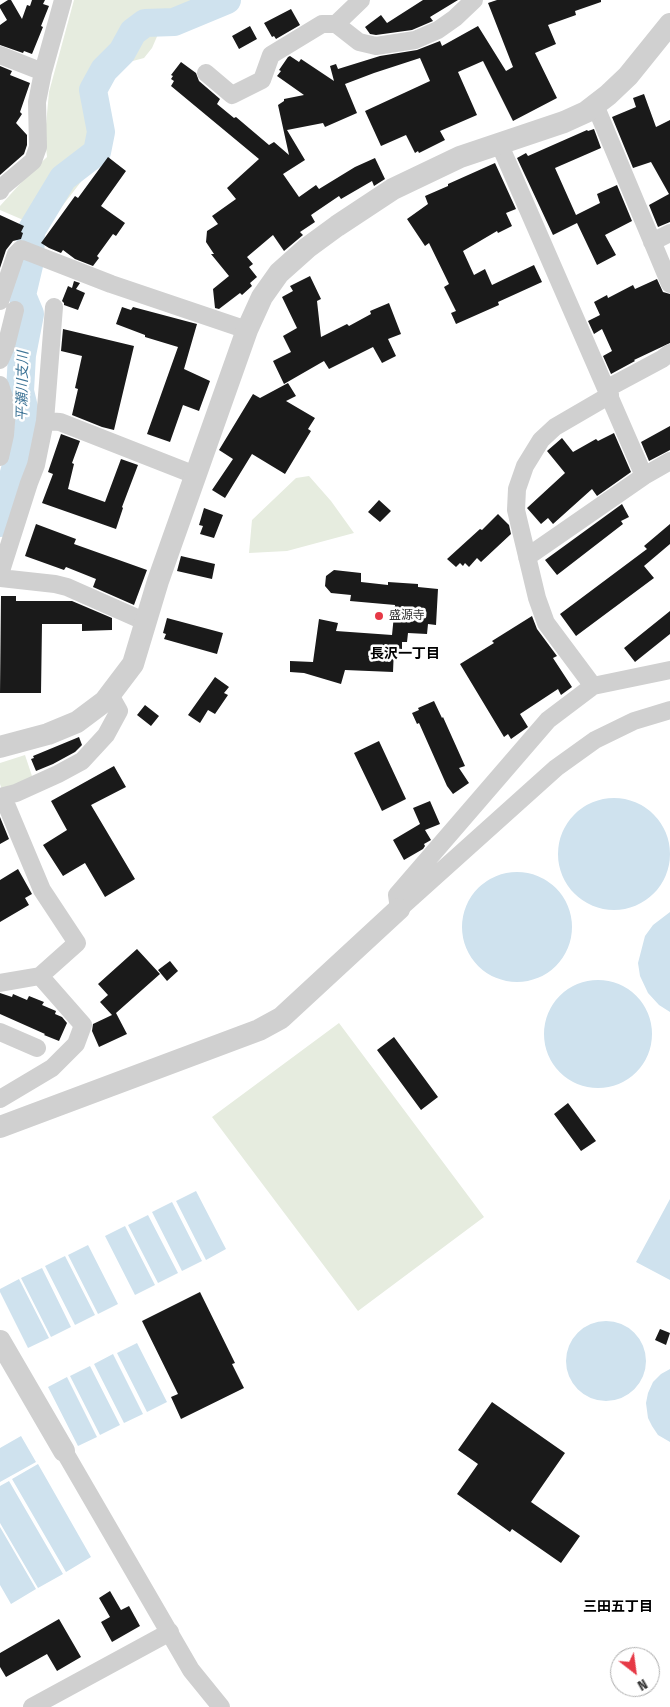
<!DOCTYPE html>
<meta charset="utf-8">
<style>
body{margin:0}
#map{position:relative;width:670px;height:1707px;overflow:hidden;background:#fff;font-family:"Fira Sans Condensed",sans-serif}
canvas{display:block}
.north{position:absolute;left:610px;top:1647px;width:50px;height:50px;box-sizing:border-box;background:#fff;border:1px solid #adadad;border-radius:50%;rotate:150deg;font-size:14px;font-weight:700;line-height:20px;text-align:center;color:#333}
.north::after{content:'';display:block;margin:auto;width:18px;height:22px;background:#e63946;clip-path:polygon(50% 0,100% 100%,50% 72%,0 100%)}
</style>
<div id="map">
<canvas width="670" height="1707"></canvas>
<div class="north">N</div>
</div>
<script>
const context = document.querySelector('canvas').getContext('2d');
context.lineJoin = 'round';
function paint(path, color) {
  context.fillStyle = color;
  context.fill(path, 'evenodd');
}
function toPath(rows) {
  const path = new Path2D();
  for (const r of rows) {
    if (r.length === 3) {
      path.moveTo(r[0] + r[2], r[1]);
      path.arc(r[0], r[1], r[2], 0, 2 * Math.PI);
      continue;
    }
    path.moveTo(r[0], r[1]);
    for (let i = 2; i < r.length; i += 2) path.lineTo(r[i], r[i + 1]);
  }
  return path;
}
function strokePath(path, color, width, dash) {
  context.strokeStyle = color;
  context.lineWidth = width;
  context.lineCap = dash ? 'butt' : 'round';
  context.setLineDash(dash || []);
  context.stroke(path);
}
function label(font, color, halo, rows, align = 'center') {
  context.font = font + ' "Fira Sans Condensed","Noto Sans JP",sans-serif';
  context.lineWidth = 5;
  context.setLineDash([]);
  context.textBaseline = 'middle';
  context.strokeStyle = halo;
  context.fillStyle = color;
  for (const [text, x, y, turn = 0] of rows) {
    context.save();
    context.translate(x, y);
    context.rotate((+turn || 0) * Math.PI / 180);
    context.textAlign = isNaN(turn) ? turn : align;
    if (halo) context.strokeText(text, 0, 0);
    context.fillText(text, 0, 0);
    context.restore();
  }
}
paint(toPath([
 [74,0,210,0,177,16,159,32,152,48,144,58,129,62,111,76,104,93,103,110,109,130,109,149,97,161,50,222,28,222,0,210,0,206,28,175,47,157,45,136,49,92],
 [309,476,331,501,354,533,287,551,249,553,252,520,296,478],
 [25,755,34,782,2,790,0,784,0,763],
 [339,1023,484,1217,358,1311,212,1117]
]), '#e6ecdf');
paint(toPath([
 [614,854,56],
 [517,927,55],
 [670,912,670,1012,659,1005,648,993,640,976,638,963,645,936,653,925],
 [598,1034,54],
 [196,1191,226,1249,206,1260,176,1201],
 [670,1199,670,1280,636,1262],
 [172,1202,202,1261,182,1271,152,1212],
 [148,1215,178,1273,158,1283,128,1225],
 [125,1226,155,1285,135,1295,105,1236],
 [88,1245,118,1304,98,1314,68,1255],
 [65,1256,95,1315,75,1325,45,1266],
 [42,1268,71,1327,51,1337,21,1278],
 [19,1279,49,1338,28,1348,0,1292,0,1289],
 [606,1361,40],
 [137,1343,167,1402,147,1412,117,1353],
 [113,1354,143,1414,124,1423,94,1364],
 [90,1366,120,1425,100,1435,70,1376],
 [670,1369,670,1442,658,1435,652,1426,648,1418,646,1403,648,1393,653,1382,661,1374],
 [67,1377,97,1437,78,1446,48,1387],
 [21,1436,36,1462,0,1482,0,1448],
 [38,1464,91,1557,66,1572,12,1479],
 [9,1481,63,1574,38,1588,0,1523,0,1486],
 [0,1527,36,1589,11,1604,0,1585]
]), '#cfe2ee');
strokePath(toPath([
 [0,523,19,455,24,408,20,391,22,355,30,314,22,295,30,261,31,231,63,178,97,152,101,132,93,90,104,70,122,52,133,32,145,23,174,22,227,0]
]), '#cfe2ee', 28);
paint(toPath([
 [8,0,11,0,22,19,27,5,30,6,32,0,45,0,43,4,49,6,41,26,43,27,32,54,24,51,23,53,0,45,0,25,7,20,0,8,0,5],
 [423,0,458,0,430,17,433,21,412,30,376,35,370,34,365,27,381,15,387,23],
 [497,0,601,0,601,2,575,11,576,15,548,25,556,44,535,53,557,98,513,121,483,61,458,72,477,115,440,131,445,140,419,153,418,151,415,153,406,135,381,146,365,111,430,81,420,58,374,73,345,84,357,113,325,127,323,123,287,130,305,160,283,174,299,197,316,185,319,189,355,167,375,158,385,179,374,186,372,181,341,199,339,196,311,215,315,222,300,232,303,235,284,251,273,235,247,257,253,264,249,267,257,277,250,283,252,286,242,295,240,293,219,309,215,308,213,289,229,276,211,254,214,254,206,242,207,231,218,224,212,216,236,199,227,188,259,159,171,86,174,81,171,79,173,76,171,75,181,62,196,73,199,81,220,99,217,104,234,118,236,117,269,145,274,142,289,155,278,105,284,101,284,99,304,95,277,76,281,71,279,70,288,57,290,56,299,62,301,59,334,81,330,66,336,64,338,69,380,56,417,50,440,41,442,46,478,26,506,71,513,67,488,3],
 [291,9,300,25,276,39,274,36,272,37,264,23],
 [250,26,257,39,239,49,232,36],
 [0,66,12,71,10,75,30,83,20,112,22,114,16,123,27,135,27,145,24,154,0,175],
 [644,94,656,127,670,120,670,222,658,227,649,205,669,194,651,162,633,168,612,117,636,107,633,98],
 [594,129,601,148,555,168,576,215,600,203,597,194,617,185,632,221,605,235,616,255,597,265,577,223,553,235,517,158,526,153,528,156,587,130,588,131],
 [108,157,126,171,101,206,125,223,116,236,113,234,97,256,99,258,93,266,75,259,63,250,61,253,49,248,41,243,75,196,78,198],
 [495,163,516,209,506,213,512,226,498,233,497,231,463,251,474,275,485,269,492,285,534,265,542,282,498,302,499,305,456,324,451,313,456,311,444,287,449,284,429,243,425,246,407,219,428,204,425,196,448,186,448,184],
 [0,215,24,226,21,232,23,233,21,239,13,241,6,250,0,268],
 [310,276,321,299,317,301,321,337,347,324,349,326,371,314,370,311,389,303,401,334,388,339,396,356,382,363,373,347,329,369,324,361,284,384,273,361,291,352,283,336,297,328,282,297,293,291,290,286],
 [657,279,663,292,670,294,670,343,634,360,635,361,611,374,603,356,612,351,602,329,594,334,588,321,600,315,594,302,607,295,608,298,633,285,635,289],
 [74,281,80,283,76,289,85,293,78,310,64,305,64,303,62,301,68,286,72,288],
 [122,307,131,310,133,307,197,324,184,369,210,381,199,411,183,405,170,442,147,434,178,347,145,337,145,335,116,324],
 [63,329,134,346,114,430,102,427,72,415,78,389,75,388,82,356,61,351],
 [288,383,296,396,286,401,315,418,308,429,311,431,285,474,252,454,225,498,212,490,233,459,219,450,253,394,260,398],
 [670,426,670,450,649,461,641,442],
 [614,433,631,472,597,496,592,489,553,524,548,518,541,524,527,508,565,473,547,451,562,438,573,452,596,439,598,441],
 [61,434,80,441,72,463,74,464,68,489,105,502,121,459,138,465,122,507,123,508,116,529,42,503,53,474,48,472],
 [379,500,391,511,380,522,368,512],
 [622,504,629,517,621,521,623,524,557,575,545,560],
 [204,508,223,515,214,538,200,534,203,526,199,525],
 [498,514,509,525,511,534,481,562,477,558,469,567,465,563,463,566,460,563,456,567,447,559,480,529,482,530],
 [36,524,76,539,74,544,147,570,134,605,93,587,96,579,66,567,64,570,25,556],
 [670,524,670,544,644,566,654,578,576,636,560,614,647,549,644,546],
 [181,556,215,564,212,579,177,571],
 [334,570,361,573,361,582,388,585,388,582,418,584,418,587,438,589,436,625,428,624,427,634,408,633,407,642,402,642,402,649,394,648,393,672,345,670,341,684,304,673,290,672,290,661,313,662,319,619,338,623,336,631,392,635,395,605,350,601,351,595,331,593,325,586,326,576],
 [1,596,16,596,16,601,72,601,112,618,112,630,82,631,82,624,42,624,41,693,0,693],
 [670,611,670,634,635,662,624,648],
 [532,616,537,629,557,656,553,658,572,687,561,695,558,689,520,714,528,727,511,739,508,734,504,737,460,664,494,643,492,641],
 [167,618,223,633,217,654,164,639,166,634,163,633],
 [215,677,229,687,224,693,228,695,215,714,208,710,200,723,188,715],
 [434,701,442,718,443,717,465,766,459,768,469,783,453,794,447,786,419,723,417,724,412,713,419,710,418,708],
 [145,705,159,716,151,726,137,715],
 [79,737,82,745,75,752,53,764,36,771,31,759,34,758,33,756],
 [379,741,406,799,382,811,354,753],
 [114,766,126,787,91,805,135,879,105,897,85,863,63,876,43,845,67,830,51,801],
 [430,801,440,824,425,830,431,840,424,844,425,846,423,849,404,860,393,840,420,824,413,808],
 [0,817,9,839,0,844],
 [18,869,32,894,25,898,29,905,0,922,0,880],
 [137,949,160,974,116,1013,127,1034,99,1047,92,1031,93,1024,112,1015,100,1002,108,995,98,984],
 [170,961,178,971,167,981,158,970],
 [0,993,12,997,13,994,27,1000,29,996,44,1002,42,1005,56,1011,55,1014,62,1017,67,1023,59,1041,44,1035,45,1034,0,1014],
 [394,1037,438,1097,421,1110,377,1050],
 [568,1103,596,1141,581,1151,554,1114],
 [200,1292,235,1363,232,1364,244,1388,181,1419,171,1397,178,1394,142,1321],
 [660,1329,670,1333,666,1345,655,1340],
 [492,1402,565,1453,531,1502,580,1536,561,1563,512,1529,510,1532,457,1494,478,1464,458,1450],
 [110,1591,121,1610,129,1606,140,1626,112,1642,101,1622,110,1617,99,1598],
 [59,1619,81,1657,57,1671,47,1654,6,1677,0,1667,0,1653]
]), '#1a1a1a');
strokePath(toPath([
 [336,24,361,0],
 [0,55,43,72],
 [206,73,232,95,262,80,271,55,322,24,336,24,359,42,376,46,415,40,438,30,455,18,474,0],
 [595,105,670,284],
 [499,143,644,476],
 [0,191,2,187,33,161,38,147,37,102,43,72,63,0],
 [652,242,670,233],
 [0,301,16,254,21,249,111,284,247,330],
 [0,360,6,346,15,310],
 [0,385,5,400,7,410,5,435,0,457],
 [606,389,662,359,670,353],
 [45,421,54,307],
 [527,557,644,476,670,461],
 [0,574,29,483,36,465,45,421,60,422,195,475],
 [0,578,55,584,67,587,137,618,147,620],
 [593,686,546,623,537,598,516,510,517,489,525,466,541,440,555,427,610,395],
 [0,797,16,793,58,774,82,761,106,735,119,711,110,695],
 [3,797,42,890,77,943,40,976],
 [399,909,397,895,548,720,593,686,670,670],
 [399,909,556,768,595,740,634,721,670,710],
 [0,983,40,976,83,1025,76,1044,52,1068,0,1099],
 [0,1032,37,1048],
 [64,1451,191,1670,221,1707],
 [32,1707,170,1632]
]), '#d0d0d0', 18);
strokePath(toPath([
 [0,747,48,734,77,722,105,701,133,664,158,581,247,330,262,297,279,273,307,248,337,226,393,189,460,157,564,122,586,112,608,95,628,76,670,24],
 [0,1127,259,1030,281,1018,399,909],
 [0,1341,64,1451]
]), '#d0d0d0', 22);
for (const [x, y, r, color] of [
 [379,616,5,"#e63946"]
]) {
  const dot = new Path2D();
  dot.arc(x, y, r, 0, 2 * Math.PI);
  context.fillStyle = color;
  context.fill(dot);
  strokePath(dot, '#fff', 2);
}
label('12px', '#333', '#fff', [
 ["盛源寺",389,616]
], 'left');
label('italic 14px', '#3f7597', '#fff', [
 ["平瀬川支川",23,386,-89]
]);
label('bold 14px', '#000', '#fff', [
 ["長沢一丁目",405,654],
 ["三田五丁目",618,1607]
]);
</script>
